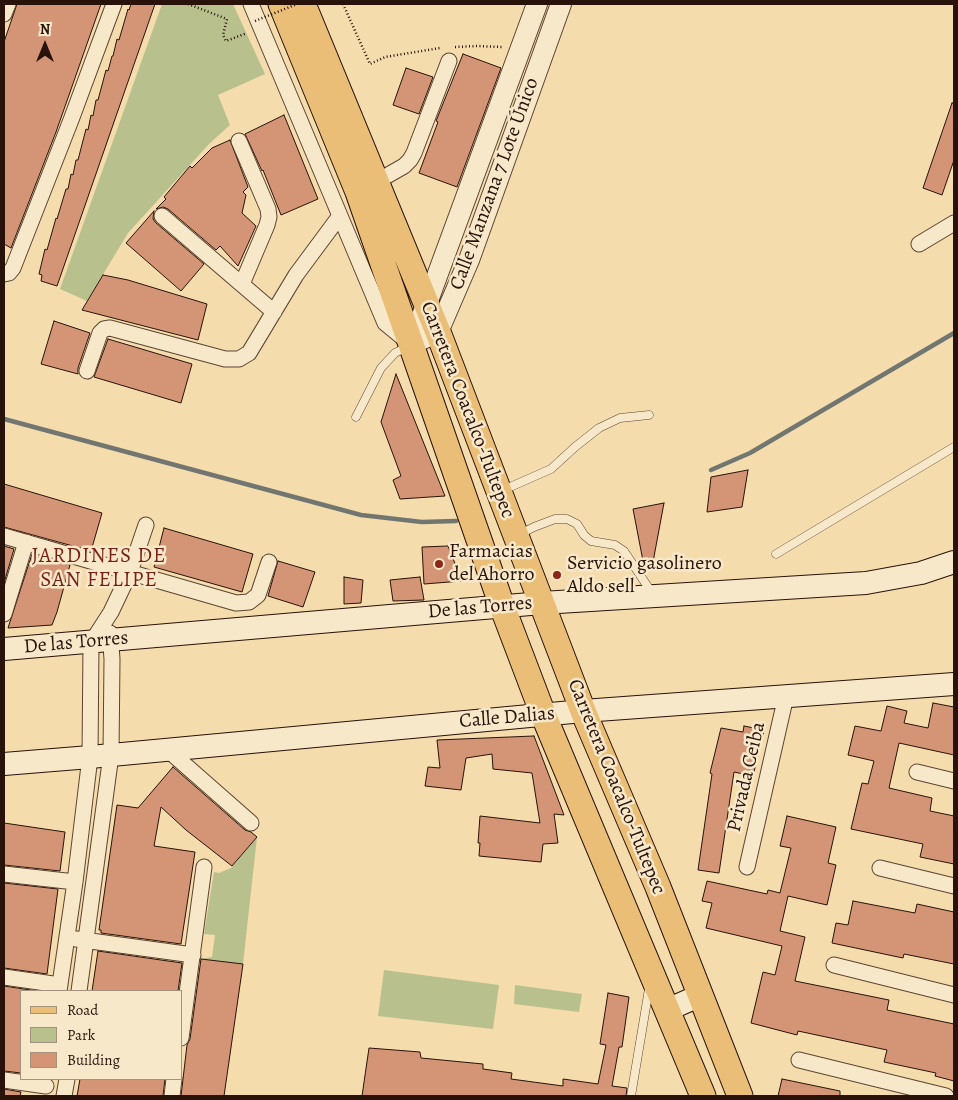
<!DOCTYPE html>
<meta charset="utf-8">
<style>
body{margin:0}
#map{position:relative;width:958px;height:1100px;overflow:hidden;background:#f4dcad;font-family:Alegreya,serif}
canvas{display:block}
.frame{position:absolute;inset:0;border:5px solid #291209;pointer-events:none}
.legend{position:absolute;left:20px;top:990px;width:162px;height:90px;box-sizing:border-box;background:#f8e8ca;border:1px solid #a5927d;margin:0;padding:6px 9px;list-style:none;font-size:15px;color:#291209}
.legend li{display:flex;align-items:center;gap:10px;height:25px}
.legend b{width:25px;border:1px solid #a5927d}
.north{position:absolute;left:20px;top:20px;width:50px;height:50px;-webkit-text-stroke:4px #f8e8ca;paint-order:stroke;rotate:0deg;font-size:14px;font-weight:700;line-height:20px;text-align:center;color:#291209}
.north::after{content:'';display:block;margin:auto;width:18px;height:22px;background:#291209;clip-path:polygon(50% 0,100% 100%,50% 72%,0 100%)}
</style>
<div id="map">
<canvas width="958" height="1100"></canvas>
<div class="frame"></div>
<ul class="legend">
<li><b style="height:6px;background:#eabe76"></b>Road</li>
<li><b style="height:14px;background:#b8c18d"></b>Park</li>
<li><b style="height:14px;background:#d39575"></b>Building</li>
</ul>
<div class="north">N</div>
</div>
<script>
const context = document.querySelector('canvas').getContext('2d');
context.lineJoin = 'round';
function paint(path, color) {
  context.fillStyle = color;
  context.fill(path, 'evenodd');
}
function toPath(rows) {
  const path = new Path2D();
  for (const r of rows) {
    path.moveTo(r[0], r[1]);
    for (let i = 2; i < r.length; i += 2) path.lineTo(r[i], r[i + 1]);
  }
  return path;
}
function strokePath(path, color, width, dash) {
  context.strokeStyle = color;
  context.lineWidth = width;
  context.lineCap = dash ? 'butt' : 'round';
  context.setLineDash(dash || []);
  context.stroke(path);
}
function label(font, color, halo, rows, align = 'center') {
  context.font = font + ' Alegreya,serif';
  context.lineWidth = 5;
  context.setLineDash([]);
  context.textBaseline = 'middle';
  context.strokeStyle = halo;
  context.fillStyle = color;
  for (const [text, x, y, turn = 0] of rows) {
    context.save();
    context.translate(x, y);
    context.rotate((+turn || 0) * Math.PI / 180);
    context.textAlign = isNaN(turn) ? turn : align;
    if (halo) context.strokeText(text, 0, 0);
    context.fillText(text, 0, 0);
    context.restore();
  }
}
paint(toPath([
 [162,4,233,4,265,74,218,95,230,125,209,144,128,233,87,301,60,289],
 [257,837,243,964,200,959,212,957,215,935,204,934,214,872,219,873,231,868],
 [384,970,499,985,493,1029,378,1016],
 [515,985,582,994,579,1012,514,1004]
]), '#b8c18d');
strokePath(toPath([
 [4,419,361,515,422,522,456,521],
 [711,470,750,453,954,333]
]), '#717671', 4.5);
const building = toPath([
 [17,4,101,4,56,132,11,248,4,244,4,42,17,4],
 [131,4,155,4,57,286,41,281,42,275,39,274,45,249,47,250,56,218,57,219,66,189,68,189,71,174,73,175,76,160,78,160,86,129,88,130,91,115,93,116,96,100,98,100,106,70,108,71,112,56,113,56,117,39,119,40,128,9,129,10,131,4],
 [463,54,501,68,457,187,419,173,438,122,436,121,463,54],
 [406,68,433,77,419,114,393,105,406,68],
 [952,103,954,103,954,160,942,195,923,188,952,103],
 [284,115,318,199,281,215,263,170,262,171,245,134,284,115],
 [230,140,248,187,243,192,246,195,242,213,256,226,238,266,220,246,216,250,168,209,163,207,156,209,166,199,164,197,190,166,192,168,212,148,230,140],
 [154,211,153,219,156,223,204,264,181,291,126,243,154,211],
 [103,275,128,280,207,304,198,340,82,310,103,275],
 [54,321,90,333,78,368,78,374,41,364,54,321],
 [108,339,192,364,181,403,94,377,108,339],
 [396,374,445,496,400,499,393,480,401,476,381,422,396,374],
 [748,470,742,507,707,512,711,477,748,470],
 [4,484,102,513,91,551,4,527,4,484],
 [664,503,653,562,643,561,633,509,664,503],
 [164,528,253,554,242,592,154,567,164,528],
 [4,546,14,549,4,583,4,546],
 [448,546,462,581,424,584,422,547,448,546],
 [32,554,70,565,57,612,52,625,8,628,32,554],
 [278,561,315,572,303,607,268,596,278,561],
 [344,577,363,580,361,603,344,604,344,577],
 [420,577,424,600,393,601,390,580,420,577],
 [933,703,954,707,954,755,899,743,889,788,932,798,930,811,954,816,954,864,920,857,923,844,851,829,862,783,868,784,874,761,848,755,855,726,881,731,887,706,907,711,904,723,928,728,933,703],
 [744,726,764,730,753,776,734,772,719,873,698,870,712,774,710,773,721,728,743,732,744,726],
 [534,736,564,815,554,814,558,843,543,844,541,862,479,856,480,843,478,843,480,816,540,823,532,773,493,769,492,754,466,758,461,790,425,786,428,767,440,768,437,740,534,736],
 [173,767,245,830,251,832,257,837,232,866,186,830,161,807,154,846,195,852,181,944,101,933,101,930,99,930,117,805,138,808,173,767],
 [787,816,836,827,828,863,836,865,827,905,788,896,780,931,805,937,795,981,889,1000,887,1010,954,1024,954,1081,935,1076,936,1073,884,1062,887,1050,798,1031,797,1035,751,1023,763,972,775,975,782,946,706,928,712,903,702,901,707,881,767,894,768,890,780,893,791,848,780,846,787,816],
 [4,823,65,832,60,871,4,865,4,823],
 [4,883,58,889,47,974,4,968,4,883],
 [853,901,915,913,917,904,954,912,954,964,904,954,903,958,832,943,836,923,848,925,853,901],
 [98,951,182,963,178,991,92,991,98,951],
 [201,959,243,964,224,1096,181,1096,187,1045,190,1039,201,959],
 [4,986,37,991,21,991,21,1073,4,1071,4,986],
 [608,993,629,997,622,1047,619,1047,612,1086,627,1088,626,1096,362,1096,369,1048,420,1052,421,1058,483,1064,483,1069,512,1073,511,1079,563,1086,563,1079,598,1084,606,1045,600,1044,608,993],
 [80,1079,165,1079,163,1096,77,1096,80,1079],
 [782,1079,840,1091,840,1096,778,1096,782,1079],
 [4,1089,21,1092,20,1096,4,1096,4,1089]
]);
paint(building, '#d39575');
strokePath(building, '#291209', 1);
const service = toPath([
 [356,417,381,368,395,353,409,346],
 [501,491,551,469,575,447,599,428,620,418,649,415],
 [518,535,534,527,555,519,567,519,577,524,584,535,591,541,615,545,624,551,652,593],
 [776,554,954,447],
 [631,1096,649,989]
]);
const minor = toPath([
 [251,4,385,323,408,342],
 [4,14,8,4],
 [239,141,268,209,269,217,267,225,242,284],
 [376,182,404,166,410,160,414,153,449,61],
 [162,216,274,312],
 [919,244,954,223],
 [4,274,9,273,13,268,71,120,114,4],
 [87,371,100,333,104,329,110,328,225,359,239,359,249,353,296,275,339,217],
 [4,536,236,603,249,602,258,595,269,562],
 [4,614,26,542],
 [168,750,251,823],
 [917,772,954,781],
 [747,867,786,696],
 [880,868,954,886],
 [4,874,75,882],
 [76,939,193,955],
 [834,965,954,995],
 [4,977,60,985],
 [59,991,75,882,90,757,91,643,111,612,130,572,146,525],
 [79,991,111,755,112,659,110,633],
 [181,1038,204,867],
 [799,1060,946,1096],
 [4,1080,46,1086],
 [64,1096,67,1079],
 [172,1096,174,1079]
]);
const tertiary = toPath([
 [410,345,438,332,469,260,561,4],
 [410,345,426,306,537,4]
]);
const secondary = toPath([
 [4,649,542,603,866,583,921,573,954,562],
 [4,764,90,757,583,711,954,684],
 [667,1010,701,995]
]);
const primary = toPath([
 [281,4,358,192,502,606,543,714,703,1096],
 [303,4,438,332,583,711,658,887,740,1096]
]);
strokePath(service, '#5c4432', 9);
strokePath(minor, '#5c4432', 17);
strokePath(tertiary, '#5c4432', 22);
strokePath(secondary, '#291209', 24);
strokePath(primary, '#291209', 27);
strokePath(toPath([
 [188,4,227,19,223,35,226,41,247,33],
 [343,4,370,64,385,57,440,48],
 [455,47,477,46,502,47]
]), '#291209', 2.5, [1, 2.5]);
strokePath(service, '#f8e8ca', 8);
strokePath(minor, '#f8e8ca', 15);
strokePath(tertiary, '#f8e8ca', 20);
strokePath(secondary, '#f8e8ca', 22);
strokePath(primary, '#eabe76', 25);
strokePath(toPath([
 [255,21,297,4]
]), '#291209', 2.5, [1, 2.5]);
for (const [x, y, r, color] of [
 [439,564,5,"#8f2418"],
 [557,575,5,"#8f2418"]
]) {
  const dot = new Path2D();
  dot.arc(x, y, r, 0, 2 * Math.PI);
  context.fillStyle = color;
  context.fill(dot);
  strokePath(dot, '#f8e8ca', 2);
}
label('20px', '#291209', '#f8e8ca', [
 ["Calle Manzana 7 Lote Único",495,184,-70],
 ["Carretera Coacalco-Tultepec",467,410,69],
 ["De las Torres",480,608,-5],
 ["De las Torres",76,643,-5],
 ["Calle Dalias",507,718,-5],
 ["Privada Ceiba",747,777,-77],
 ["Carretera Coacalco-Tultepec",616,787,68]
]);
label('20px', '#291209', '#f8e8ca', [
 ["Farmacias",449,552],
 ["del Ahorro",449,575],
 ["Servicio gasolinero",567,564],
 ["Aldo sell",567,587]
], 'left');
context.letterSpacing = '1px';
label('21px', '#7a1f14', '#f8e8ca', [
 ["JARDINES DE",99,557],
 ["SAN FELIPE",99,581]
]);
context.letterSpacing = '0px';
</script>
